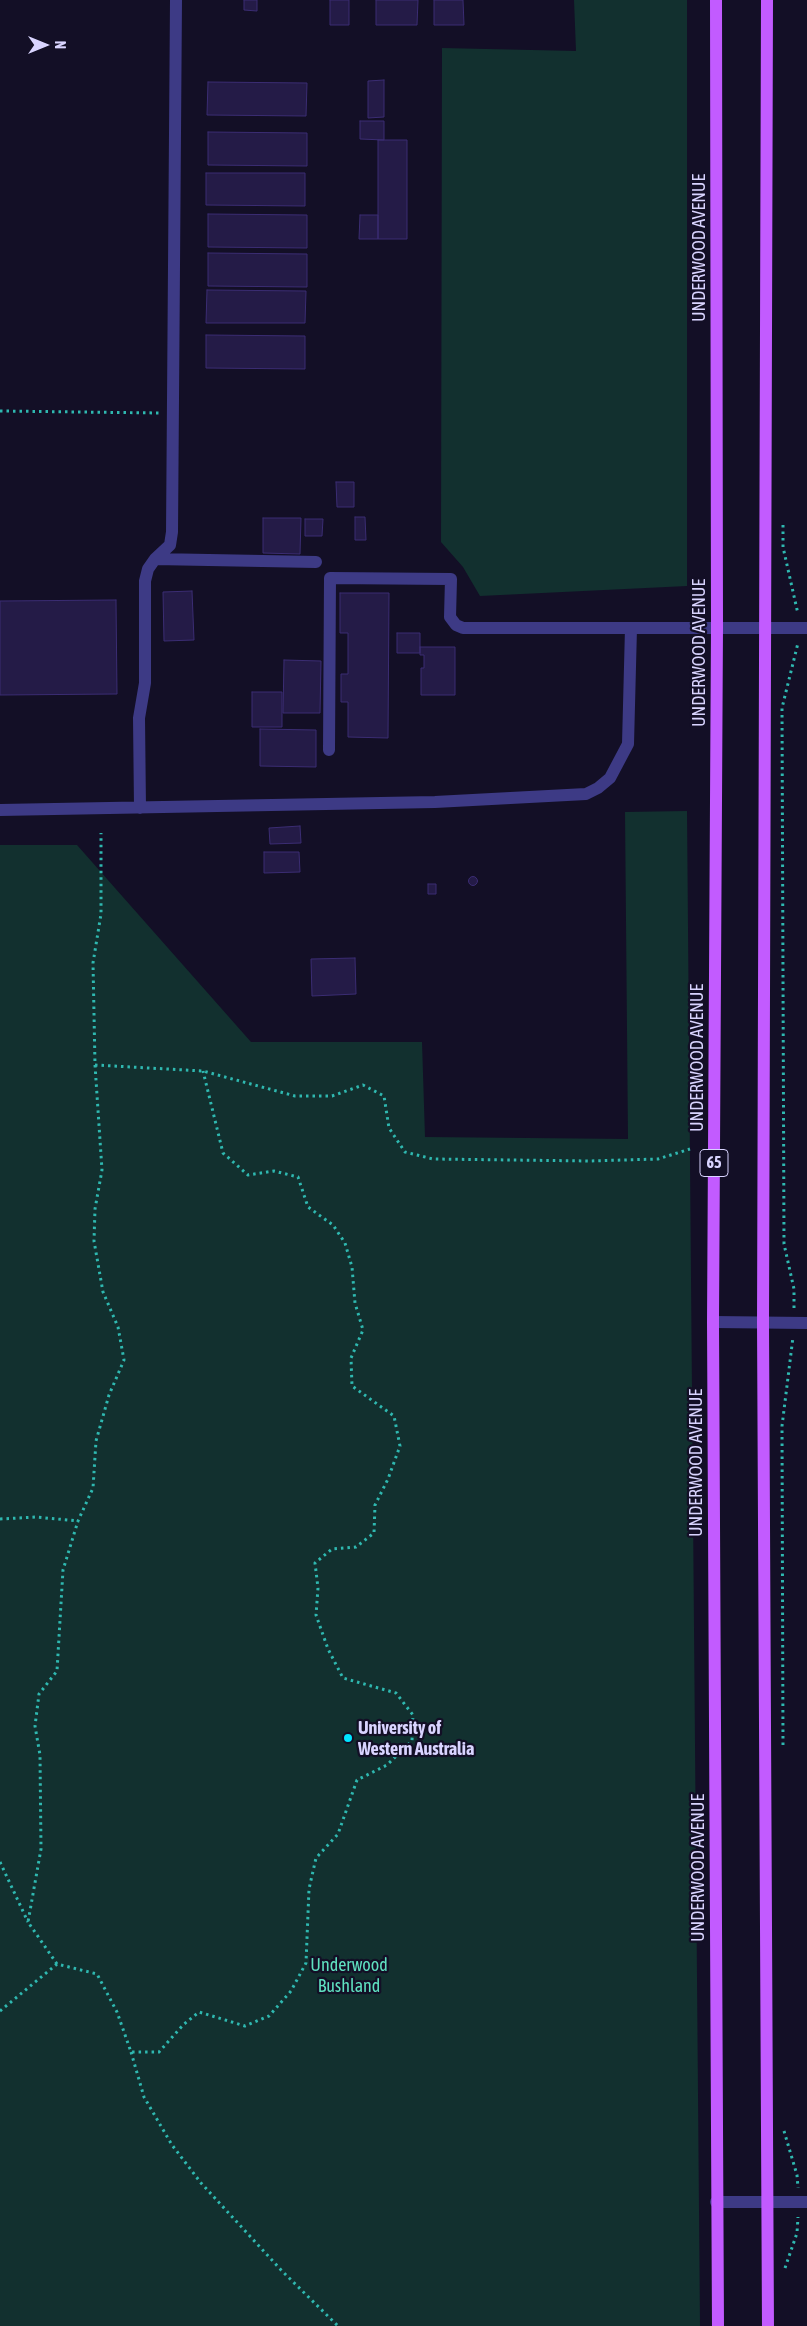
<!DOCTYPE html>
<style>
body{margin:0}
#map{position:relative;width:807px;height:2326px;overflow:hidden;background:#130f26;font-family:"Asap Condensed",sans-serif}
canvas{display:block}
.north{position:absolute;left:20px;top:20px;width:50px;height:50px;-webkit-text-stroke:4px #130f26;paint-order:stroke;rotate:90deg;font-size:14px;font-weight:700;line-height:20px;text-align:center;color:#d9d4ff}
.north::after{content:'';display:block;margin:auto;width:18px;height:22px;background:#d9d4ff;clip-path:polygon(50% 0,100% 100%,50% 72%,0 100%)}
</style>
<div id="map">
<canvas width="807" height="2326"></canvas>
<div class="north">N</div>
</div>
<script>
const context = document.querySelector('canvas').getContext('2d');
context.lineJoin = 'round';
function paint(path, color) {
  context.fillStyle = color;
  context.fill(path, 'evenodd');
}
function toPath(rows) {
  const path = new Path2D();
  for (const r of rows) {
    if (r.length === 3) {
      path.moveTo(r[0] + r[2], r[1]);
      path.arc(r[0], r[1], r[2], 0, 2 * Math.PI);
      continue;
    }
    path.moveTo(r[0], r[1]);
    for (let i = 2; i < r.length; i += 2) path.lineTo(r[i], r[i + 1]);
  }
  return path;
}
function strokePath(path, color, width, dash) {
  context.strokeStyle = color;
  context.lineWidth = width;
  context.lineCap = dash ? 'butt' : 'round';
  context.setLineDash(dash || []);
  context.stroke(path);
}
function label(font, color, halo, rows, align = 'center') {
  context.font = font + ' "Asap Condensed",sans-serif';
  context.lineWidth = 4.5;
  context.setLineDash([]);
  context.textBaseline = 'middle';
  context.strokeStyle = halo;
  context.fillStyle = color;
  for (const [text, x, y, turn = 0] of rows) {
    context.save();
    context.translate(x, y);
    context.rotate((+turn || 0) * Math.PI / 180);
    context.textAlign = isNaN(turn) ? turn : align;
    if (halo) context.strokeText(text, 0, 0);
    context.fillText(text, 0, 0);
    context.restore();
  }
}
paint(toPath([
 [574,0,687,0,687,586,480,596,463,567,441,542,442,48,576,51],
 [687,811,700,2326,0,2326,0,845,77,845,251,1042,422,1042,425,1137,628,1139,625,812]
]), '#12302f');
const building = toPath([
 [244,0,257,0,257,11,244,10,244,0],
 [330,0,349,0,349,25,330,25,330,0],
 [376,0,418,0,417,25,376,25,376,0],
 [434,0,463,0,464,25,434,25,434,0],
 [384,80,384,117,368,118,368,81,384,80],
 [208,82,307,83,306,116,207,115,208,82],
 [360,121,384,121,384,140,360,139,360,121],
 [208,132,307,133,307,166,208,165,208,132],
 [378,140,407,140,407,239,378,239,378,140],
 [206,173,305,173,305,206,206,205,206,173],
 [208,214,307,215,307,248,208,247,208,214],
 [360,215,378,215,378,239,359,239,360,215],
 [208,253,307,254,307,287,208,286,208,253],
 [207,290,306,291,305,323,206,323,207,290],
 [206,335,305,336,305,369,206,368,206,335],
 [336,482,354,482,354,507,337,507,336,482],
 [355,517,365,517,366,540,355,540,355,517],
 [263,518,301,518,300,554,263,553,263,518],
 [305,519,323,519,322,536,305,536,305,519],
 [192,591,194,640,164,641,163,592,192,591],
 [340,593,389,593,388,738,348,737,348,702,341,702,341,674,348,674,348,633,340,633,340,593],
 [116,600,117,694,0,695,0,601,116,600],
 [397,633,420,633,420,653,397,653,397,633],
 [420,647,455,647,455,695,421,695,421,668,424,668,424,655,420,655,420,647],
 [284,660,321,661,320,713,283,713,284,660],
 [252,692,282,692,282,727,252,727,252,692],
 [260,729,316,730,316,767,260,766,260,729],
 [300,826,301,843,270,844,269,828,300,826],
 [264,852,299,852,300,872,264,873,264,852],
 [473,881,4.5],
 [428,884,436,884,436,894,428,894,428,884],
 [355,958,356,994,312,996,311,959,355,958]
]);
paint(building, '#241b47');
strokePath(building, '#3b2d73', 1);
strokePath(toPath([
 [0,411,160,413],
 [783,525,783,547,798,614],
 [95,1065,203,1071,295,1096,332,1096,363,1085,384,1096,389,1128,405,1152,433,1159,590,1161,658,1159,690,1149],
 [794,1308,794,1289,784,1244,782,708,798,643],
 [0,1519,36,1517,78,1521],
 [783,1745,782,1426,793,1337],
 [0,1862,28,1922],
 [57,1964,28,1922,41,1849,40,1755,35,1726,39,1694,57,1671,63,1570,78,1521,93,1488,96,1441,109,1395,124,1360,118,1327,103,1292,94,1241,95,1209,102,1170,95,1065,93,963,101,914,101,833],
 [0,2011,57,1964,97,1974,117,2012,131,2052,159,2052,183,2025,199,2012,245,2026,269,2016,291,1991,306,1963,309,1889,316,1858,338,1834,357,1780,387,1765,412,1741,413,1715,396,1693,343,1678,328,1649,316,1615,318,1588,315,1563,332,1549,356,1547,374,1533,375,1505,388,1479,400,1446,394,1416,352,1386,351,1358,363,1330,355,1303,352,1267,345,1243,333,1225,308,1207,298,1177,274,1171,248,1175,223,1153,203,1071],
 [131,2052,144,2097,172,2145,201,2183,282,2271,338,2326],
 [784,2131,797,2175,798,2188],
 [785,2268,797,2233,798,2217]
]), '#2fb8b0', 3, [2.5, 4]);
strokePath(toPath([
 [155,559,316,562],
 [329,750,330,578,451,579,450,617,456,625,463,628,807,628],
 [140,808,139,718,145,683,145,581,148,569,155,559,170,545,172,532,176,0],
 [0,810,435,802,586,794,598,788,610,778,628,744,631,628],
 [713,1322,807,1323],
 [716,2202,807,2202]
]), '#3d3a85', 12);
strokePath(toPath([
 [716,0,717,627,713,1322,718,2326],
 [767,0,763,1323,768,2326]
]), '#c25bff', 12);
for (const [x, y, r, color] of [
 [348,1738,5,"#00e5ff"]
]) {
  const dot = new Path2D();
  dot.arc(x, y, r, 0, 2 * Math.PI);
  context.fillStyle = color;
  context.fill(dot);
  strokePath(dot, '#130f26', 2);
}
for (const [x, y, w] of [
 [714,1163,28]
]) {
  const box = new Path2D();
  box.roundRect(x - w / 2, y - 13.5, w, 27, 4);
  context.fillStyle = '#130f26';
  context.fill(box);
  strokePath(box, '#d9d4ff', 1);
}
label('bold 16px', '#d9d4ff', null, [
 ["65",714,1163]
]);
label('18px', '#d9d4ff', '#130f26', [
 ["UNDERWOOD AVENUE",699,248,-90],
 ["UNDERWOOD AVENUE",699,653,-90],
 ["UNDERWOOD AVENUE",697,1058,-90],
 ["UNDERWOOD AVENUE",696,1463,-90],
 ["UNDERWOOD AVENUE",698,1868,-90]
]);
label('bold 18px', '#d9d4ff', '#130f26', [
 ["University of",358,1728],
 ["Western Australia",358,1749]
], 'left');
label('18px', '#5fe0c0', '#130f26', [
 ["Underwood",349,1965],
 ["Bushland",349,1986]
]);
</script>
